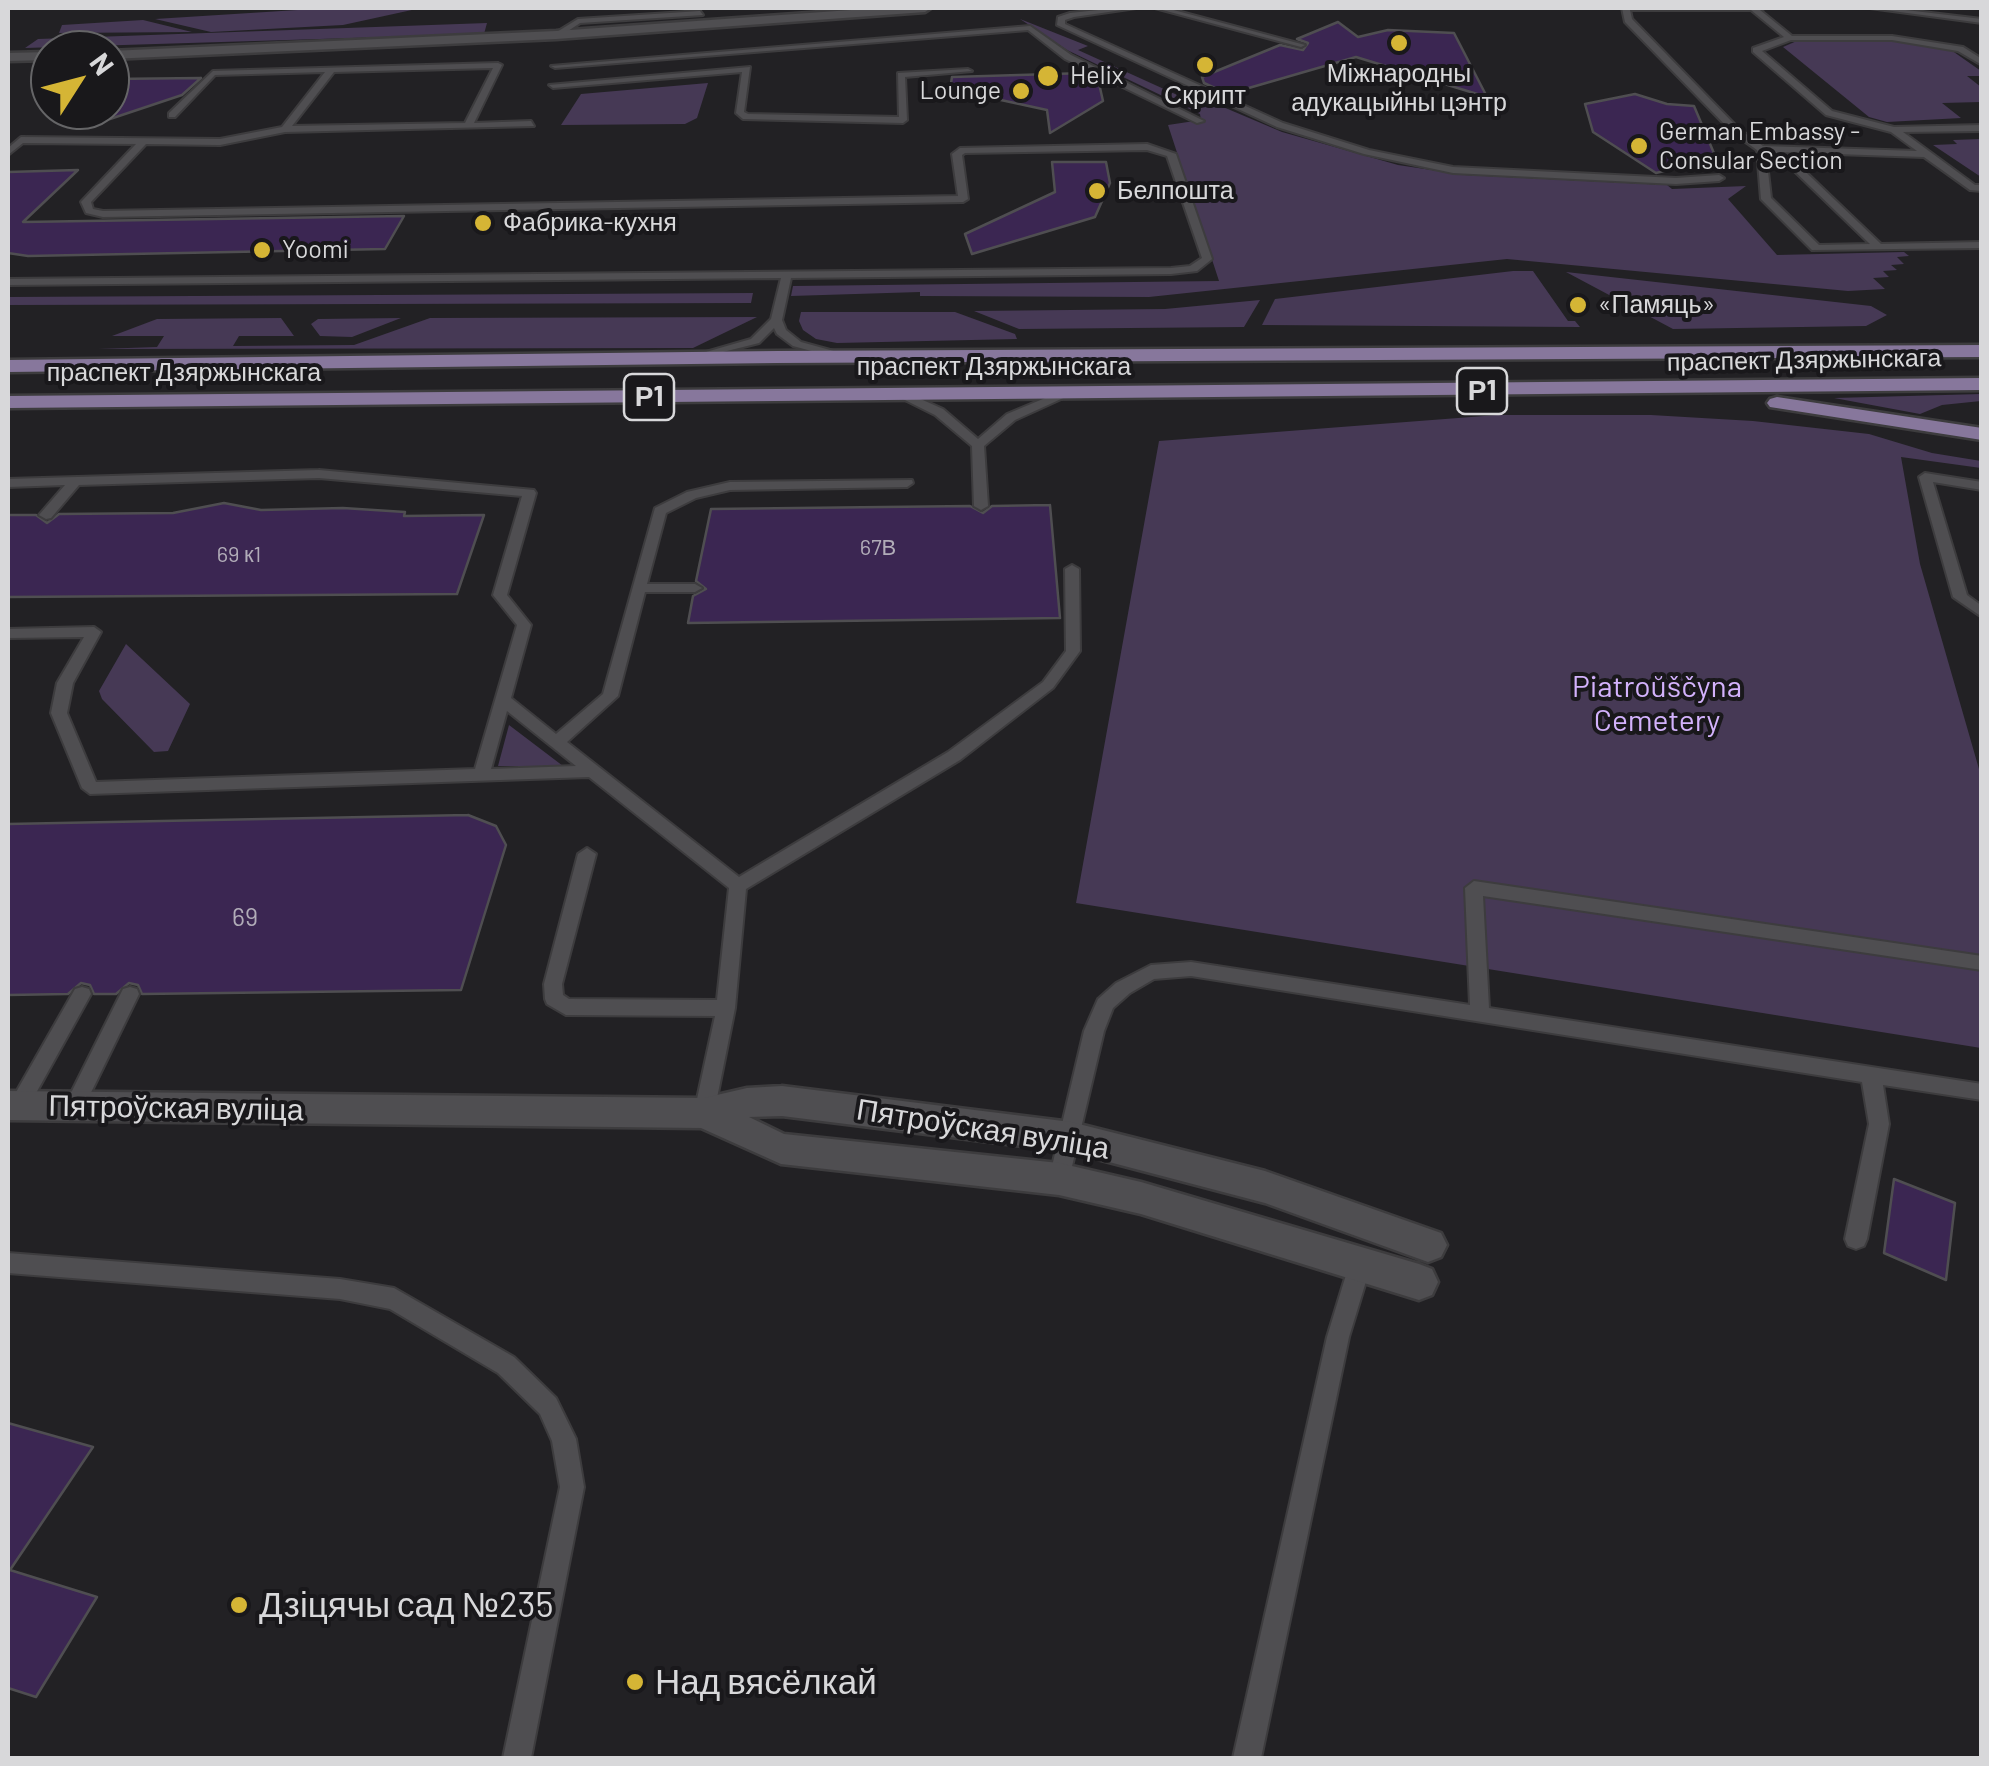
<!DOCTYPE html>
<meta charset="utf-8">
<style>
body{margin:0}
#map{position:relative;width:1989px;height:1766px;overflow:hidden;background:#222124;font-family:Barlow,sans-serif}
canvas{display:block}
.frame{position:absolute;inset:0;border:10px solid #d8d8da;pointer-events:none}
.north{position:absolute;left:30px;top:30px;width:100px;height:100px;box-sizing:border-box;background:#19181b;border:2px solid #656567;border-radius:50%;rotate:54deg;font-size:28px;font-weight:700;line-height:40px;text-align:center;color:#d8d8da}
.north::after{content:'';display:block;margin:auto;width:35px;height:45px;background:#d5b535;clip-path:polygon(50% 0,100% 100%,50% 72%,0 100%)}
</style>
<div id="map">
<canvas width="1989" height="1766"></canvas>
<div class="frame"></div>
<div class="north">N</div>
</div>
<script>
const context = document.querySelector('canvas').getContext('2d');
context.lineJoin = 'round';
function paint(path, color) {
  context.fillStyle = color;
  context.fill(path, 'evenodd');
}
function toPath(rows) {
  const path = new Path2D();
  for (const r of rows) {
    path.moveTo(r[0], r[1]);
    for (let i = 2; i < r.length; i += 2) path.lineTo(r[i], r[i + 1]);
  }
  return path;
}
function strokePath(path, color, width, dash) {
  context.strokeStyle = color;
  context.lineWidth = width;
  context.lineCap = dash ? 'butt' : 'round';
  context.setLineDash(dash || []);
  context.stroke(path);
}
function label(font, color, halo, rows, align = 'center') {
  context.font = font + ' Barlow,sans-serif';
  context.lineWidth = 8;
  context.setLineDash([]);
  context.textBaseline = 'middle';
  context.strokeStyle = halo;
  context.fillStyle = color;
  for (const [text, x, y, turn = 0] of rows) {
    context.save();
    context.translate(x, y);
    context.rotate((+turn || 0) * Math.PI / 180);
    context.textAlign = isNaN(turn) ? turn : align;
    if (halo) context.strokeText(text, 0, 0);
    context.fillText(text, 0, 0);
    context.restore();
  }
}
paint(toPath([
 [329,8,421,8,343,25,211,32,155,19],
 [1020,19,1088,46,1078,50,1197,104,1209,101,1282,132,1398,165,1465,175,1667,185,1672,189,1746,186,1728,199,1777,255,1904,252,1909,256,1897,257,1904,264,1891,265,1897,270,1883,271,1889,277,1873,278,1885,289,1848,291,1507,259,1149,297,920,296,920,292,791,296,793,286,1219,281,1168,125,1201,120,1200,114,1067,50],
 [143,20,192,32,59,33,62,25],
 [487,23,484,34,25,48,38,39],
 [1799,40,1894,41,1951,50,1981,71,1981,76,1967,76,1981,87,1981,102,1942,103,1961,118,1887,122,1869,117,1783,47],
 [708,83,697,118,685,124,561,125,581,94],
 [1981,139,1981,177,1933,145,1957,144,1953,140],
 [1513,271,1533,271,1568,321,1575,321,1580,327,1262,325,1275,299],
 [1566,272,1871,306,1887,315,1866,326,1673,329],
 [753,293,751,303,8,305,8,297],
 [1260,300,1244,327,1019,329,974,311,1165,309],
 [801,312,955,312,1015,334,1017,339,837,343,816,339,803,330,799,321],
 [757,317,693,348,98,349,157,347,164,336,112,336,157,319,281,318,294,336,239,336,233,346,354,345,430,318],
 [401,318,352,337,320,336,311,324,318,319],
 [1981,394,1981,401,1942,405,1920,414,1834,398],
 [1497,415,1651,415,1753,421,1869,434,1932,453,1981,461,1981,468,1901,457,1920,564,1981,776,1981,1048,1076,903,1159,441],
 [126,644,190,704,168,751,154,752,102,699,99,691],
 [509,725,563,766,498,766]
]), '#463955');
const building = toPath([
 [1338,22,1358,37,1388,30,1454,33,1487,97,1356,57,1228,94,1204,83,1202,77,1280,45,1303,50,1308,43,1297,39,1338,22],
 [1086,73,1098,79,1103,101,1050,133,1047,110,950,89,952,77,1086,73],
 [201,78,182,95,110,119,110,79,201,78],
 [1635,94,1667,104,1694,106,1716,158,1656,173,1593,132,1585,104,1635,94],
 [1052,162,1106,162,1110,183,1095,217,972,254,965,234,1055,192,1052,162],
 [78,170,23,222,404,216,385,249,28,256,8,253,8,172,78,170],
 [224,503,261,510,343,508,405,512,404,516,484,515,457,594,8,597,8,515,36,515,47,523,59,514,173,513,224,503],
 [1050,505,1060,618,688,623,693,596,706,589,696,581,711,509,970,506,983,513,992,506,1050,505],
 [468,815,496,826,506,845,461,990,142,994,138,985,129,983,116,994,94,994,90,985,81,983,68,994,8,995,8,824,468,815],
 [1894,1179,1955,1203,1946,1280,1884,1253,1894,1179],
 [8,1423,93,1447,10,1570,97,1597,36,1697,8,1688,8,1423]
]);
paint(building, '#3b2652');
strokePath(building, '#4f4e51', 2.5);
const lane = toPath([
 [1117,8,1136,8,1074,17,1065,20,1065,24,1283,123,1369,150,1453,167,1676,178,1719,175,1724,178,1719,181,1676,184,1453,173,1364,154,1277,127,1057,25,1058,17,1070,13,1117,8],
 [1155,8,1166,8,1305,45,1301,47,1155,8],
 [1622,8,1765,8,1760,10,1792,36,1892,36,1963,47,1982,59,1982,65,1958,51,1892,40,1791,40,1762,51,1832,111,1894,127,1982,125,1982,131,1903,132,1975,185,1982,185,1982,191,1970,190,1924,157,1778,152,1790,157,1881,244,1982,242,1982,248,1812,250,1761,199,1757,150,1733,133,1625,22,1622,8],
 [1630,10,1751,10,1784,37,1753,48,1753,52,1826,115,1891,132,1917,151,1763,146,1739,129,1632,19,1630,10],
 [1766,154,1784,161,1870,244,1819,245,1771,198,1766,154],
 [1870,8,1889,8,1982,19,1982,23,1870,8],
 [700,11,703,15,580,23,559,37,552,35,578,19,700,11],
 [1030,26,1071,55,1204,121,1197,123,1065,59,1028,30,555,68,551,66,1030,26],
 [498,63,502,65,474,123,531,121,534,126,285,132,220,145,146,144,91,202,93,209,103,211,958,196,952,154,960,148,1147,144,1176,154,1212,259,1197,271,1171,274,791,278,782,320,786,330,801,342,841,353,841,357,837,358,793,346,777,334,774,328,759,343,699,358,699,354,751,339,771,319,781,278,8,285,8,279,1171,268,1190,266,1202,258,1167,156,1147,150,965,153,962,155,968,199,963,202,103,217,86,213,81,202,136,144,23,143,8,155,8,148,21,137,220,139,282,127,325,72,215,75,175,117,169,117,169,113,213,71,498,63],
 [493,68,465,123,292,126,334,72,493,68],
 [750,67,744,112,748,114,899,117,898,73,968,69,972,71,905,77,907,120,903,123,743,119,736,113,742,72,553,88,549,85,750,67],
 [1062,391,1072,394,1015,420,984,446,988,506,981,510,974,506,972,446,935,415,897,396,907,393,943,409,978,439,1007,414,1062,391],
 [319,470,534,490,536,493,507,595,531,625,511,698,556,734,603,694,655,508,687,492,730,482,912,480,913,483,907,487,730,490,696,498,666,513,647,584,695,584,702,588,695,592,645,592,618,696,567,742,739,877,948,752,1043,682,1066,651,1065,569,1072,565,1079,569,1080,651,1053,688,960,760,746,889,735,1008,714,1113,711,1119,704,1122,697,1119,694,1113,715,1016,566,1015,547,1004,545,999,544,984,578,854,587,848,596,854,562,984,563,995,569,999,717,1000,729,888,589,777,90,794,82,788,51,713,57,683,84,637,8,638,8,629,94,627,101,632,73,683,67,713,96,782,475,769,517,625,493,595,522,496,319,478,79,485,51,518,46,519,39,515,65,485,8,487,8,479,319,470],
 [507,711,576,766,491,769,507,711],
 [1925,473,1982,482,1982,490,1933,482,1967,595,1982,606,1982,617,1953,597,1919,477,1925,473],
 [1474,881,1982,956,1982,970,1483,896,1489,1008,1982,1084,1982,1100,1883,1085,1889,1124,1867,1239,1864,1246,1856,1249,1848,1246,1845,1239,1869,1124,1862,1082,1191,976,1154,979,1130,993,1113,1008,1104,1031,1069,1179,1066,1186,1059,1188,1052,1186,1049,1179,1084,1031,1098,999,1116,983,1151,965,1191,962,1470,1005,1465,888,1474,881],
 [82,987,89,989,91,994,25,1113,18,1116,11,1113,8,1107,11,1101,75,989,82,987],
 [130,987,137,989,139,994,81,1113,74,1116,67,1113,64,1107,123,989,130,987],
 [8,1253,340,1279,394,1288,514,1357,556,1398,576,1439,584,1487,531,1758,503,1758,560,1487,552,1441,540,1414,498,1373,390,1309,340,1299,8,1273,8,1253],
 [1360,1255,1368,1258,1371,1265,1349,1337,1261,1758,1233,1758,1327,1337,1349,1265,1352,1258,1360,1255]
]);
const street = toPath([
 [782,1086,1071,1122,1265,1171,1441,1233,1447,1245,1441,1257,1428,1262,1265,1203,1071,1152,782,1116,749,1117,784,1134,1059,1163,1141,1182,1419,1264,1432,1269,1438,1282,1432,1295,1419,1300,1141,1214,1059,1195,781,1164,701,1128,8,1120,8,1091,704,1098,747,1088,782,1086]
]);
const secondary = toPath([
 [879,8,931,8,925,12,556,39,110,59,110,51,556,31,879,8],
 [50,52,50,60,8,61,8,53,50,52]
]);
const primary = toPath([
 [1982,345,1982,357,777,363,8,372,8,360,777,351,1982,345],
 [1982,378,1982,390,8,408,8,396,1982,378],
 [1777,397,1982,428,1982,440,1770,407,1767,403,1770,399,1777,397]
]);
strokePath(lane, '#3d3c3e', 4);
strokePath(street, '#3d3c3e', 5);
strokePath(secondary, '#3d3c3e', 5);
strokePath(primary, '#3d3c3e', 5);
paint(lane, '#4f4e51');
paint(street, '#4f4e51');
paint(secondary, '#4f4e51');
paint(primary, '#87779c');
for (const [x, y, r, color] of [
 [1399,43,10,"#d5b535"],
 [1205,65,10,"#d5b535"],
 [1048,76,12,"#d5b535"],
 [1021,91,10,"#d5b535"],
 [1639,146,10,"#d5b535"],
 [1097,191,10,"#d5b535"],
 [483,223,10,"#d5b535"],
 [262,250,10,"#d5b535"],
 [1578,305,10,"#d5b535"],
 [239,1605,10,"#d5b535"],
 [635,1682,10,"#d5b535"]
]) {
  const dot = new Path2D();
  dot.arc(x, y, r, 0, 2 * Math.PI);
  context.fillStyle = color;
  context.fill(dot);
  strokePath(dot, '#19181b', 4);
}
label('22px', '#b1acb8', null, [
 ["67В",878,548],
 ["69 к1",239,555]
]);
label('25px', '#d8d8da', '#19181b', [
 ["Міжнародны",1399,74,"center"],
 ["адукацыйны цэнтр",1399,103,"center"],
 ["Helix",1070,76],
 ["Lounge",1001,91,"right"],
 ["Скрипт",1205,96,"center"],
 ["German Embassy -",1659,132],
 ["Consular Section",1659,161],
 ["Белпошта",1117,191],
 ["Фабрика-кухня",503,223],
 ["Yoomi",282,250],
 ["«Памяць»",1598,305]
], 'left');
label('25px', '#d8d8da', '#19181b', [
 ["праспект Дзяржынскага",1804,360,-1],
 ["праспект Дзяржынскага",994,367],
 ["праспект Дзяржынскага",184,373]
]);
label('25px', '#b1acb8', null, [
 ["69",245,918]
]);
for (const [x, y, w] of [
 [1482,391,50],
 [649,397,50]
]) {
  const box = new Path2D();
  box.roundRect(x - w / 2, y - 23, w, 46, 8);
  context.fillStyle = '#19181b';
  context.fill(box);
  strokePath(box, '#d8d8da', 2.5);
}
label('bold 28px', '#d8d8da', null, [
 ["Р1",1482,391],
 ["Р1",649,397]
]);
label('30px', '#d3b2fc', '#19181b', [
 ["Piatroŭščyna",1657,687],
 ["Cemetery",1657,721]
]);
label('30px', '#d8d8da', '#19181b', [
 ["Пятроўская вуліца",176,1108,1],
 ["Пятроўская вуліца",983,1129,9]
]);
label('35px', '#d8d8da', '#19181b', [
 ["Дзіцячы сад №235",259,1605],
 ["Над вясёлкай",655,1682]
], 'left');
</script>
